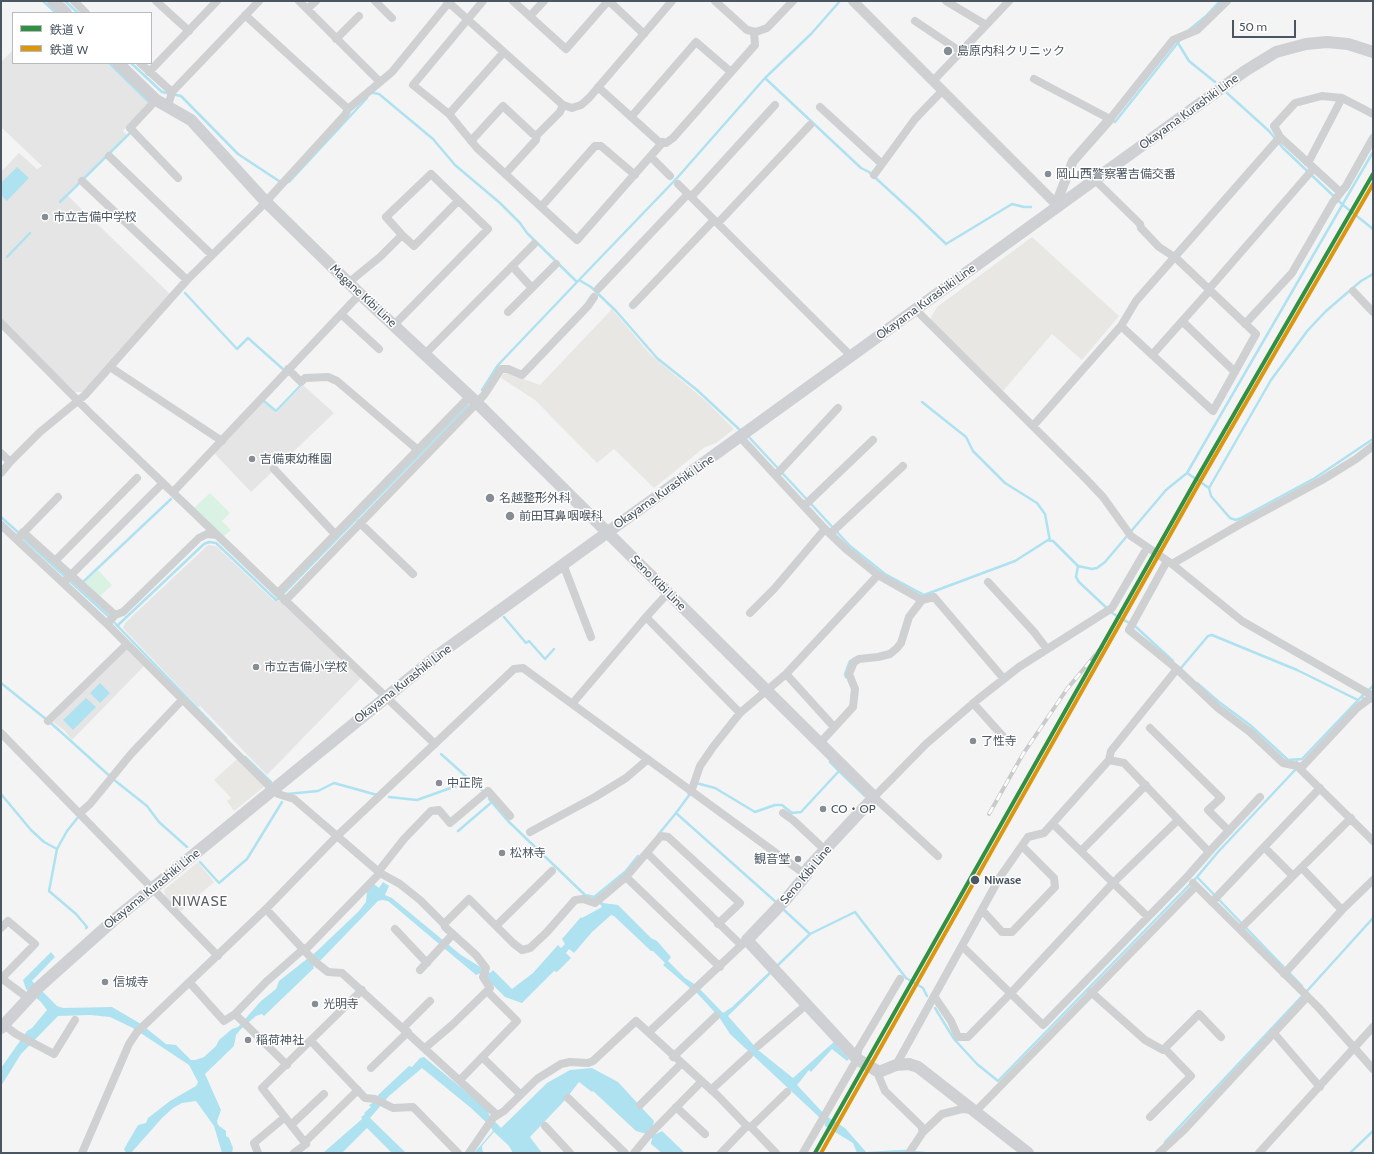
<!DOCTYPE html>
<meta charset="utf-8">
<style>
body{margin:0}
#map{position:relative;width:1374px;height:1154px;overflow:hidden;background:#f4f4f4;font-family:Cabin,"Noto Sans JP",sans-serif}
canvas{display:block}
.frame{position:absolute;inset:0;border:2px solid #4a5661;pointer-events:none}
.legend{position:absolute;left:12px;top:12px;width:140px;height:52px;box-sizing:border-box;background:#fff;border:1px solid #b7bbc0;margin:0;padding:5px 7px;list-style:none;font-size:12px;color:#4a5661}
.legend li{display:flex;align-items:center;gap:8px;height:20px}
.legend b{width:20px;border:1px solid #b7bbc0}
.scale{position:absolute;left:1232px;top:20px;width:64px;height:18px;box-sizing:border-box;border:2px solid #4a5661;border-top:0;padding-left:5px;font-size:12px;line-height:14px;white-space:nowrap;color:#4a5661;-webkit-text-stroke:3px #fff;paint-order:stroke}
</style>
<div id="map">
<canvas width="1374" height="1154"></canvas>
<div class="frame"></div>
<ul class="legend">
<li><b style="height:5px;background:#319041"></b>鉄道 V</li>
<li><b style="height:5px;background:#db970f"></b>鉄道 W</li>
</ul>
<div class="scale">50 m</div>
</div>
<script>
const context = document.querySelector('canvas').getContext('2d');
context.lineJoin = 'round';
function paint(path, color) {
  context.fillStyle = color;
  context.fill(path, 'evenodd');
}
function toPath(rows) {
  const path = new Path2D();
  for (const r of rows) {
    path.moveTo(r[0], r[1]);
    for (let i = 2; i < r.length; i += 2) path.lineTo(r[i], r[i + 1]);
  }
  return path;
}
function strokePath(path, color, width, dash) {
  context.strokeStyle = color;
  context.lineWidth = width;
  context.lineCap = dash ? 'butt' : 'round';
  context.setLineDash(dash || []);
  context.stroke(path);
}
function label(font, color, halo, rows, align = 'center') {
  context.font = font + ' Cabin,"Noto Sans JP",sans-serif';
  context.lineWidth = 3;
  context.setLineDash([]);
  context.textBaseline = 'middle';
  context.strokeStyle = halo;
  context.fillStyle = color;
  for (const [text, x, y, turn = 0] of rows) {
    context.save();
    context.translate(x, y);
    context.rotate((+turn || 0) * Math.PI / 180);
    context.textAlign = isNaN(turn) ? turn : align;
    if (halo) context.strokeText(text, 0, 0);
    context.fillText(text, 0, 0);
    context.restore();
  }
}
paint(toPath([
 [1032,237,1119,316,1082,360,1052,334,1003,391,930,319,937,307],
 [612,309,650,354,707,402,734,429,716,443,705,447,654,488,614,449,597,463,535,400,501,378,503,374,507,373,540,385],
 [238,758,265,786,234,811,227,801,231,798,214,780],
 [198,862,214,882,180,912,165,897,164,890]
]), '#e8e7e3');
paint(toPath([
 [13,50,13,63,107,63,149,103,123,131,127,135,66,194,170,294,84,392,75,392,1,319,1,172,19,153,37,169,42,166,1,127,1,62],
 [303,385,334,413,251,492,214,453,263,401,276,413],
 [208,545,216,546,273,600,281,601,362,677,267,775,200,706,198,707,123,628,125,623],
 [126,647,144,666,72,740,64,730,53,722]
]), '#e6e5e6');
paint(toPath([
 [210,493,230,513,222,521,231,530,223,537,194,508],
 [98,570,112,585,98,598,84,583]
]), '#d9f2e3');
paint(toPath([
 [17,167,29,178,7,201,1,195,1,183],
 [100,683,110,693,100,703,90,693],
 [86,698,96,707,73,730,63,720],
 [383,882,389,886,385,895,392,898,461,955,490,973,493,970,512,989,533,973,558,945,561,948,565,944,562,939,581,917,582,918,602,907,595,897,597,895,603,903,618,905,651,938,657,941,671,957,668,961,685,978,696,985,723,1013,732,1007,770,971,772,973,728,1016,758,1050,793,1078,835,1041,838,1047,849,1059,847,1061,832,1049,811,1072,809,1070,797,1085,826,1116,845,1128,867,1153,857,1153,853,1143,825,1126,824,1120,819,1117,730,1034,719,1017,697,993,691,989,663,965,665,963,653,951,651,951,614,916,611,915,592,932,574,953,569,949,566,953,571,958,557,972,554,971,522,1003,505,997,481,973,476,975,388,901,382,900,378,901,320,961,318,961,313,966,314,968,264,1016,262,1014,256,1016,240,1030,236,1035,234,1046,205,1074,221,1110,217,1121,218,1125,226,1131,226,1136,229,1138,233,1148,232,1153,222,1153,214,1126,196,1101,182,1103,173,1108,162,1118,131,1153,126,1153,124,1149,138,1125,146,1123,148,1118,170,1101,196,1086,198,1082,189,1065,133,1028,110,1017,90,1015,58,1016,21,1054,1,1086,1,1068,27,1031,32,1028,47,1010,41,1002,26,989,23,980,51,952,55,957,32,981,57,1006,63,1008,112,1007,141,1024,166,1044,176,1045,191,1060,195,1060,204,1057,216,1046,219,1040,232,1029,238,1027,261,1001,276,989,279,981,317,951,359,911,366,902,367,891,374,884,379,888],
 [424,1057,488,1110,489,1115,501,1128,547,1083,570,1070,592,1068,618,1082,654,1121,652,1130,656,1134,662,1131,685,1153,662,1153,651,1144,652,1138,647,1134,636,1131,593,1091,592,1092,579,1082,565,1100,530,1137,542,1153,513,1153,509,1146,494,1132,482,1146,483,1153,474,1153,493,1131,490,1126,471,1108,422,1068,389,1096,370,1118,405,1152,411,1153,392,1153,367,1128,342,1153,323,1153,362,1119,361,1117,365,1114,364,1113,371,1107,369,1105,379,1099,378,1095,409,1066,412,1067,420,1058]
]), '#aee2f0');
strokePath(toPath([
 [43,1,56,13],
 [65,1,78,13],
 [1189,30,1206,16,1220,1],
 [1178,43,1189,61,1215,82],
 [109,63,150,103],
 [131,63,162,92,181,96,238,154,282,183],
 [765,78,861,168,869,172,915,214,946,244,1012,204,1024,207,1031,207],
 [373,93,379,94,433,139,455,165,500,203,520,223,527,233,577,282],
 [1227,93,1269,131,1283,148,1343,205,1373,229],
 [1115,122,1180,40],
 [289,182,367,98],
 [60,202,132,131],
 [7,257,30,233],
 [579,280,677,178,765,78,811,34,840,1],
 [185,293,237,349,248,338,284,370],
 [482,390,498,365,579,280,591,287,616,311,657,358,697,390,741,431],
 [264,401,276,411,301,385],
 [922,402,966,437,973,451,1005,483,1037,503,1045,514,1050,541],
 [747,435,850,546,885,574,924,595],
 [1187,473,1373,152],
 [1209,488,1271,380,1308,330,1326,311,1361,281,1373,274],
 [1,517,20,534],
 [23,538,107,615,226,738],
 [1078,566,1076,577,1079,582,1112,613,1136,627,1173,661],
 [83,582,171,499],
 [921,598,924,595,1015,561,1048,540,1053,541,1078,566,1092,569,1097,568,1105,562,1166,490,1187,473,1209,488,1211,496,1230,518,1236,520,1241,518,1315,478,1373,439],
 [504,617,526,643,529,641,545,659,554,649],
 [117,626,204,544,209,542,216,543,276,600,278,599,468,405],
 [1181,668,1208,636,1212,635,1297,670,1358,700],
 [846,677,845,674,850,661],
 [1,683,52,724,113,779,147,806,159,822,187,847],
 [1197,683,1219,702,1250,725,1288,760,1302,759,1361,697],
 [1373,686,1361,697,1373,702],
 [441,754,470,780],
 [245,757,271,782],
 [839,771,865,796],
 [696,783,715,788,755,812,775,805,782,805,792,813,801,812,839,771,830,762],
 [1,794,31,830,44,842,57,849,49,891,76,914,87,927,86,928],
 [287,794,318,791,334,783,377,795],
 [389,797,417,800,470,781,482,790],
 [489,799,508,821,585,895,594,897,625,872,638,856],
 [676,813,690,794],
 [458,831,492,802],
 [658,835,676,813,777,903],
 [57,849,67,831,79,816],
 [200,862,219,883,247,859,282,802],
 [1197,877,1218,852,1295,770,1297,760],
 [783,909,810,934,855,912,906,978,923,988,927,996],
 [777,966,810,934],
 [1307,991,1373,918],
 [935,1008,954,1039,977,1064,998,1081,1197,877,1302,986],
 [1165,1142,1304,994],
 [869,1153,904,1151,924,1153],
 [1350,1153,1373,1131]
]), '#aee2f0', 2.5);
strokePath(toPath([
 [74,1,86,13],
 [156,1,189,31],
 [299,1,380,82],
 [375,1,392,18],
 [447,1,563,105,572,108,581,105,589,98,672,1],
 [483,1,413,85,449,114,477,148,577,240,663,142],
 [513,1,566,49,608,1],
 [609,1,644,34],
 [715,1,747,30,756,32,767,28,793,1],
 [946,1,986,25],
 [307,9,316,1],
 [245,15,348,109],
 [530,16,544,1],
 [915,21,961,52],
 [336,39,359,16],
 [140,63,172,92],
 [149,72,217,1],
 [1034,79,1110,119,1173,40,1197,30,1227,1],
 [933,81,1009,1],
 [598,87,659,142,666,143,673,138,755,45,754,32],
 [156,100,130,128,178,178],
 [168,106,172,92,259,1],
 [820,107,882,164],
 [449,114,504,52],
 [631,117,696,42,731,72],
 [471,141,503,106,533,134,537,135,560,112,563,105],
 [109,156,212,255],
 [651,157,670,176],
 [1308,163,1342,98],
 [505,174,536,140,537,135],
 [874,175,915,119,942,91],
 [1095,180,1140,224,1141,228,1159,247,1176,258,1256,334,1213,411,1121,326],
 [82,181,187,280],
 [678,184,851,356],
 [1340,192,1280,137,1274,126,1295,103,1322,96,1342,98,1373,114],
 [691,197,775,105],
 [541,207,595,146,601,146,635,175],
 [718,223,810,125],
 [402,235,414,246,458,201],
 [512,266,532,288],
 [348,283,380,257,402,235,386,217,431,174,488,229,394,325],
 [598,289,688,194],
 [1209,289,1314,168],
 [1353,291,1373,312],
 [633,305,714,220],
 [916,310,1085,478,1103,497,1131,536,1172,564,1242,621,1373,696],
 [508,312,556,264],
 [341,314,379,349],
 [1182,321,1235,372],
 [1,323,93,416,435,744],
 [1245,324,1292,273,1333,202,1346,186,1373,138],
 [425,354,534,244],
 [1152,355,1210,290],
 [110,367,222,441],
 [288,369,301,382,305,378,328,377,337,381,418,450],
 [1033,426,1121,326,1136,301,1280,137],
 [740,437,825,529,847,550,878,575,922,600],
 [1,453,10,462],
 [274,469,335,534],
 [1,473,10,462,40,432,85,395,187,280,261,207,345,115,348,109,392,72,450,1],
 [776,475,838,408],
 [173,492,360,294],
 [804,506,873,440],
 [360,523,413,574],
 [1,525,107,624,273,790,278,794,294,799,380,873,400,884,420,900,444,924,469,899,513,943,522,950,530,948,547,932,575,900,583,899,595,903,626,877,720,967],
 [23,532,115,615],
 [831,533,903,466],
 [20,536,58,497],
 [55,561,137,478],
 [1167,561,1129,630,1177,669,1218,708,1250,732,1283,763,1302,767],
 [563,564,591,637],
 [1172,564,1237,526,1322,480,1356,459,1373,446],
 [988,582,1034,632,1047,649],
 [63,583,163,483],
 [278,593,470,396],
 [285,601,473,407,484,395,501,369,508,369,522,375,588,306,594,297],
 [750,613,774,589,825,529],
 [646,617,740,713],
 [107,624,115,615,123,612,199,538,207,534,216,535],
 [786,674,834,727],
 [1373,696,1357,708,1300,769,1373,841],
 [973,703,1008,742],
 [572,704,646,617,668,593],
 [48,721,127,644],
 [1150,728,1221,798,1208,810,1229,831],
 [1,733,218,956],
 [820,743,853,707,855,689,849,674,854,662,859,659,878,657,890,654,897,648,901,643,909,617,922,600,934,597,1004,679],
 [1109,760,1111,751,1177,669],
 [691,792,700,766,713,747,740,713,786,674,878,575],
 [80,813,90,804,131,754,182,700],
 [783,813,793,820,825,850],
 [1053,824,1148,917],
 [530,832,595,797,626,778,647,760],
 [1264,847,1293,876],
 [1081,851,1146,785],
 [1209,852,1260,797],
 [647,853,741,945],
 [938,856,874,797,926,744,977,700,1019,667,1112,608,1147,548],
 [1302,868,1342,910],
 [378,872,404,839,431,811,439,810,450,823,488,791,510,816],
 [626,877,661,836,668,837,740,903,718,924],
 [1193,883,1318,1007,1373,1069],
 [1212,902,1320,788],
 [266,909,314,961,328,972,342,973,497,1115],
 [982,910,1002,932,1012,932,1055,887,1054,878,1022,846],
 [496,926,552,871],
 [1,928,8,921,35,944,2,978],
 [395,929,427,963],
 [1240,929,1351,818],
 [420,970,453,934],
 [1284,974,1342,910,1373,880],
 [1,978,28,998],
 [190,983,224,1021,235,1014,287,1065],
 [1091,992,1145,1040,1163,1050,1199,1014,1221,1037],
 [934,996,951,1021,958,1037,968,1037,1010,994,1114,882,1178,820],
 [235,1014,266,982,300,952,308,947,380,873],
 [4,1025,16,1034,54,1054,75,1020],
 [403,1028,430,1001],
 [649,1032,747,940],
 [1273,1032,1320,1087],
 [311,1041,365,1098,375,1099,393,1108,413,1107,458,1153],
 [758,1046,806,1005],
 [425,1048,452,1025,490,988,483,977,486,968,476,955,445,927,444,924],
 [482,1057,520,1094],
 [673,1057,716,1016],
 [896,1065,1000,877,1028,837,1044,833,1109,760,1124,763,1209,852,1187,877,1043,1025,962,946],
 [371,1068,408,1032],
 [879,1072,879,1077,885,1091,921,1126,923,1132,909,1153],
 [460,1080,517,1021,487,991],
 [711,1090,749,1055],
 [568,1098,625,1153],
 [640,1105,681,1064],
 [676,1107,705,1134],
 [975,1112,1196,886],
 [1150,1117,1191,1076,1165,1049],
 [291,1125,324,1094],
 [545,1126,570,1153],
 [751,1127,787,1092],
 [923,1132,942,1114,962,1109,972,1110],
 [305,1142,358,1090],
 [82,1153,129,1044,137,1032,266,909,336,837,514,669,523,668,806,875],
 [258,1153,254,1143,285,1117],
 [294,1153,306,1144,262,1088,362,990],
 [469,1153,493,1118,504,1111,537,1079,561,1064,570,1062,588,1063,593,1061,636,1021,718,1096,747,1126,751,1127,776,1153],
 [634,1153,648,1136,701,1082],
 [721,1153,747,1126],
 [803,1153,857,1059,858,1050,900,979],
 [1159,1153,1184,1130,1307,997],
 [1259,1153,1373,1027]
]), '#ced0d2', 8);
strokePath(toPath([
 [853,1,1056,204,1073,161,1110,119]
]), '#ced0d2', 10);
strokePath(toPath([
 [53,1,66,13],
 [118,63,156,100,191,120,265,201,360,294,477,403,874,797,808,868,806,875,787,898,747,940,857,1059,879,1072,896,1065,909,1064,918,1067,1028,1153],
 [1,1028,39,987,115,919,438,655,1245,71,1276,52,1306,44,1327,42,1348,44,1373,52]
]), '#ced0d4', 12);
const rail = toPath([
 [989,814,1023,754,1067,689,1102,647]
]);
strokePath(rail, '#c9cacc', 4);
strokePath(rail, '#fff', 2.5, [8]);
strokePath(toPath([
 [815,1153,1197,478,1373,174]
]), '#319041', 4);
strokePath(toPath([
 [821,1153,1201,480,1373,184]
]), '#db970f', 4);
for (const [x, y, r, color] of [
 [948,51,5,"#868d94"],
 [1048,174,4,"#868d94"],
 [45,217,4,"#868d94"],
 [252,459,4,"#868d94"],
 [490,498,5,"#868d94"],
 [510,516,5,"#868d94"],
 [256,667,4,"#868d94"],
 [973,741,4,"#868d94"],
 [439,783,4,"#868d94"],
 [823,809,4,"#868d94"],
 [502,853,4,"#868d94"],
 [798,859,4,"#868d94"],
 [975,880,5,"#4a5661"],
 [105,982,4,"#868d94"],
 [315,1004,4,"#868d94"],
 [248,1040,4,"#868d94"]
]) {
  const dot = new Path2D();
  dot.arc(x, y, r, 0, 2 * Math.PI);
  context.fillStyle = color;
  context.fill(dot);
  strokePath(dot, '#fff', 1.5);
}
label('12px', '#4a5661', '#fff', [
 ["島原内科クリニック",957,51],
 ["岡山西警察署吉備交番",1056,174],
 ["市立吉備中学校",53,217],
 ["吉備東幼稚園",260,459],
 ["名越整形外科",499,498],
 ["前田耳鼻咽喉科",519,516],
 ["市立吉備小学校",264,667],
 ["了性寺",981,741],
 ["中正院",447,783],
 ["CO・OP",831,809],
 ["松林寺",510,853],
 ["観音堂",790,859,"right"],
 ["信城寺",113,982],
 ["光明寺",323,1004],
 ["稲荷神社",256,1040]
], 'left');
label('12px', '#4a5661', '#fff', [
 ["Okayama Kurashiki Line",1189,112,-36],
 ["Magane Kibi Line",363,296,43],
 ["Okayama Kurashiki Line",926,302,-36],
 ["Okayama Kurashiki Line",664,492,-35],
 ["Seno Kibi Line",658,583,45],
 ["Okayama Kurashiki Line",403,684,-38],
 ["Seno Kibi Line",806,875,-50],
 ["Okayama Kurashiki Line",152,889,-39]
]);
label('bold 12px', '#4a5661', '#fff', [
 ["Niwase",984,880]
], 'left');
context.letterSpacing = '1px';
label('14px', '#5f6368', '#fff', [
 ["NIWASE",200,902]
]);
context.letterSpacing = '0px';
</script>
